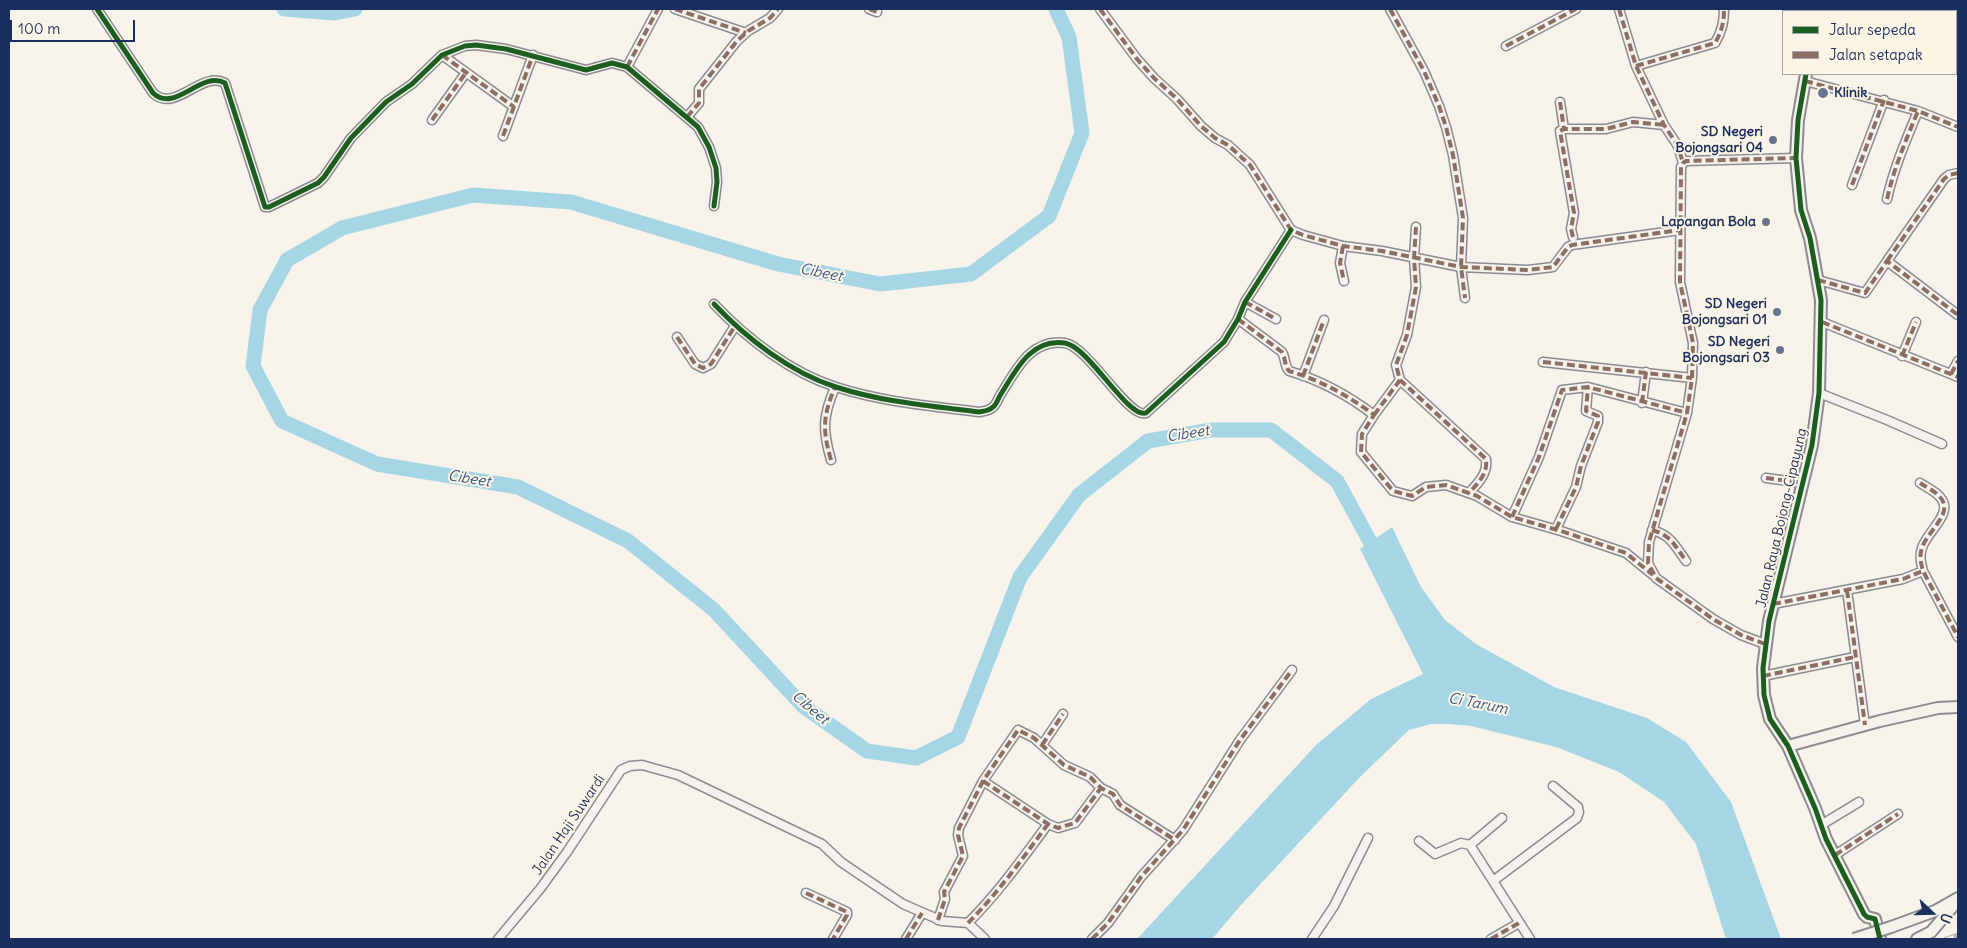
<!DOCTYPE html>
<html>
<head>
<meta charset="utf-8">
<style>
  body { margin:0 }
  #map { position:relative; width:1967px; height:948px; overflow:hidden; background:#f7f3ea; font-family:Delius,sans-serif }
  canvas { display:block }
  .frame { position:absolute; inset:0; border:10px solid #1b2f5e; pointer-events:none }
  .legend { position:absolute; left:1782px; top:10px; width:175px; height:65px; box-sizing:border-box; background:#fcf5e5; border:1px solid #a2a6af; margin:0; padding:6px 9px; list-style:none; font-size:15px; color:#1b2f5e }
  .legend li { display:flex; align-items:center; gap:10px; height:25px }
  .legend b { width:25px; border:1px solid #a2a6af }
  .north { position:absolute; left:1907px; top:888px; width:50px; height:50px; -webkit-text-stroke:4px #fcf5e5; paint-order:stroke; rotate:111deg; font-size:14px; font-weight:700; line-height:20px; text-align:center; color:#1b2f5e }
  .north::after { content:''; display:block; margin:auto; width:18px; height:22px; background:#1b2f5e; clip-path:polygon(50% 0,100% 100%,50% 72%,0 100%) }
  .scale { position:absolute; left:10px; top:20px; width:125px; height:22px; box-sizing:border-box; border:2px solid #1b2f5e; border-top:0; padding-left:6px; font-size:15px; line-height:18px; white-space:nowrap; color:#1b2f5e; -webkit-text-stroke:4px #fcf5e5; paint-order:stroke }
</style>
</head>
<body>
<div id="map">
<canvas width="1967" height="948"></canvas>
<div class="frame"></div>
<ul class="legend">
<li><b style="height:6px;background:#1b5e20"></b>Jalur sepeda</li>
<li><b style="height:6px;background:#8d6e63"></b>Jalan setapak</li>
</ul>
<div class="north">U</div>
<div class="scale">100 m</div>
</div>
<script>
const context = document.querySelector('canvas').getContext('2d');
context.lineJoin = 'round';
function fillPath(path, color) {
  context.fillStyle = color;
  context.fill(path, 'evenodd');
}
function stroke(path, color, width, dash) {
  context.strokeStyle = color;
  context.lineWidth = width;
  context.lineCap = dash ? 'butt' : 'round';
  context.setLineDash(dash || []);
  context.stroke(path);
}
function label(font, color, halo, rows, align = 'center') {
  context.font = font + ' Delius,sans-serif';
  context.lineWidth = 4;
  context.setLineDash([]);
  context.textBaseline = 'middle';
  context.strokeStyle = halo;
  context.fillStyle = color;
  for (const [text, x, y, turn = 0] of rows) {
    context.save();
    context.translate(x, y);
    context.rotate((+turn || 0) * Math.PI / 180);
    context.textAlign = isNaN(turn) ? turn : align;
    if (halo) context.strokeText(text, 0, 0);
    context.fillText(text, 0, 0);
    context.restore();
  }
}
fillPath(new Path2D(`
  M1392 527 1421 587 1445 620 1476 644 1554 687 1647 718 1686 742 1731 802 1781 939H1726L1696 844 1664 802 1619 772 1556 747 1471 726 1448 724H1431L1409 730 1360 777 1241 905 1212 939H1137L1316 745 1371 699 1423 674 1360 549Z`), '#a6d6e6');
stroke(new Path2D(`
  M284 9 335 13 355 9
  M1056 9 1069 37 1082 133 1049 216 971 274 880 284 778 264 571 202 473 195 342 228 287 260 260 310 253 366 282 421 377 464 518 487 628 541 714 610 803 706 867 751 916 758 958 737 1020 577 1079 495 1148 441 1211 430H1271L1337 481 1379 558`), '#a6d6e6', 15);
const minor = new Path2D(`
  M97 9 153 93C175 114 201 70 225 83L265 207H269L318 183 324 177 351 138 386 102 412 84 442 55 465 46 476 45 506 49 586 70 612 63 627 67 698 127 709 147 716 168 717 182 714 206
  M675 9 746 33
  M869 9 877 12
  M1100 9 1137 59 1154 78 1177 99 1201 126 1215 138 1228 145 1250 165 1291 230 1303 235 1343 246 1382 251 1461 267 1528 270 1553 267 1568 247 1572 245 1680 230
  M1390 9 1424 71 1439 106 1446 127 1453 155 1463 218 1461 267 1465 298
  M1619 9 1636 66 1664 125 1678 146 1683 163
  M1956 39 1958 36
  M1506 46 1576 9
  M442 55 514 107
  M1636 66 1715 43C1722 31 1724 22 1724 9
  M627 67 658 9
  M1805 81 1918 111 1958 127
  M1560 102 1564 129
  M687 117 699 103V89L737 41 748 31 770 18 778 9
  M432 120 465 74
  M503 136 533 55
  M1852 185 1884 100
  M1887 199C1894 168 1906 140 1918 111
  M1416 227 1414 258 1416 287 1407 335 1396 365 1400 380 1486 459C1488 474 1478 483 1469 493
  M1573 237 1571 229 1574 213 1560 131 1564 129H1606L1633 122 1664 125
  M1343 246 1340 263 1344 281
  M1887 261 1944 179 1949 175 1958 173
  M1818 280 1865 293 1887 261 1958 315
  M1245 302 1276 319
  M714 304C746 338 791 373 836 387 882 402 931 406 979 412 984 411 989 411 993 407 997 404 998 398 1001 394 1016 370 1031 338 1065 343 1089 347 1128 419 1146 413L1224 342 1238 319 1245 302 1291 230
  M1238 319 1282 352C1286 359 1284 365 1289 371 1320 380 1349 396 1374 415L1362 434 1361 452 1393 491 1412 496 1426 487 1446 485 1477 496 1512 517 1561 531 1626 553 1653 575
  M1822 322 1958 377
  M677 337 695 364 703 368 711 364 735 326
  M1902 356 1916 322
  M1543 362 1692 378
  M1951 374 1958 361
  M1303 376 1324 320
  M1819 393 1887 420 1942 444
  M1642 403 1646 372
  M1374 415 1400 380
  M831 460C822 429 823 416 835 387
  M1766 478 1803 483
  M1920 483C1926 487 1935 491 1940 497 1955 513 1927 531 1922 548 1919 556 1921 563 1923 571L1958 637
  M1512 517 1539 457 1562 390 1588 387 1687 413
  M1556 529 1576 487 1581 466 1598 422V416L1586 411 1588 387
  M1652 530C1671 535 1675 546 1686 561
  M1847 590 1865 725
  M1773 604 1903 579 1923 571
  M1765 644 1741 635 1713 619 1656 578 1648 563 1649 542 1687 413 1692 378 1693 343 1680 282 1681 167 1683 163 1686 161 1796 158
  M1763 676 1855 657
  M1042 745 1063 714
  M983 781 1048 824 1058 828 1075 823 1101 788
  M1821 825 1859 802
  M1419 841 1435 854 1461 843 1470 845 1530 939
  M1470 845 1502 818
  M1835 855 1898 814
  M1493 881 1577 818 1579 812 1578 807 1553 786
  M806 893 847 912V915L833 939
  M938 920 945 899 944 892 963 856 958 835 959 828 983 781 1018 730 1034 738 1064 765 1090 777 1101 788 1113 794 1120 805 1175 840
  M968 923C998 893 1023 858 1048 824
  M498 939 540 889 567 852 621 770 630 766 642 765 678 775 822 844 841 862 903 904 942 921 968 923 985 939
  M906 939 922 913
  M1092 939 1108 923 1141 877 1183 830 1240 740 1292 670
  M1312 939 1334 906 1368 838
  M1491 939 1519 923`);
const tertiary = new Path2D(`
  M1818 11V9
  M1806 74 1798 120 1796 158 1801 210 1810 238 1821 300 1819 393 1812 445 1769 621 1763 668 1764 695 1770 719 1788 746 1815 808 1826 839 1864 914 1867 917 1875 919 1880 939
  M1788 746 1880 721 1938 708 1958 707
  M1891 927 1935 911 1958 898
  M1917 939 1931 932 1955 904`);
stroke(minor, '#8a8c91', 11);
stroke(tertiary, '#8a8c91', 14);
stroke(minor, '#f5f2ec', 8);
stroke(tertiary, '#f5f2ec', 10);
const rail = new Path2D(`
  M1946 939 1958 935`);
stroke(rail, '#b2b3b4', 4.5);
stroke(rail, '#fcf5e5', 2.5, [8]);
const tertiaryBridge = new Path2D(`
  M1854 939 1891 927`);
stroke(tertiaryBridge, '#8a8c91', 14, []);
stroke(tertiaryBridge, '#f5f2ec', 10);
stroke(new Path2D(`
  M675 9 746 33
  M869 9 877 12
  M1100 9 1137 59 1154 78 1177 99 1201 126 1215 138 1228 145 1250 165 1291 230 1303 235 1343 246 1382 251 1461 267 1528 270 1553 267 1568 247 1572 245 1680 230
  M1390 9 1424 71 1439 106 1446 127 1453 155 1463 218 1461 267 1465 298
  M1619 9 1636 66 1664 125 1678 146 1683 163
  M1956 39 1958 36
  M1506 46 1576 9
  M442 55 514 107
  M1636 66 1715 43C1722 31 1724 22 1724 9
  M627 67 658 9
  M1805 81 1918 111 1958 127
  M1560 102 1564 129
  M687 117 699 103V89L737 41 748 31 770 18 778 9
  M432 120 465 74
  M503 136 533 55
  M1852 185 1884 100
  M1887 199C1894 168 1906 140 1918 111
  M1416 227 1414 258 1416 287 1407 335 1396 365 1400 380 1486 459C1488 474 1478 483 1469 493
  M1573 237 1571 229 1574 213 1560 131 1564 129H1606L1633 122 1664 125
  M1343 246 1340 263 1344 281
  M1887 261 1944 179 1949 175 1958 173
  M1818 280 1865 293 1887 261 1958 315
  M1245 302 1276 319
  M1238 319 1282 352C1286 359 1284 365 1289 371 1320 380 1349 396 1374 415L1362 434 1361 452 1393 491 1412 496 1426 487 1446 485 1477 496 1512 517 1561 531 1626 553 1653 575
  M1822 322 1958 377
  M677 337 695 364 703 368 711 364 735 326
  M1902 356 1916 322
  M1543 362 1692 378
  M1951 374 1958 361
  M1303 376 1324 320
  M1642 403 1646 372
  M1374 415 1400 380
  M831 460C822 429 823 416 835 387
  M1766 478 1803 483
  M1920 483C1926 487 1935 491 1940 497 1955 513 1927 531 1922 548 1919 556 1921 563 1923 571L1958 637
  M1512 517 1539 457 1562 390 1588 387 1687 413
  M1556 529 1576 487 1581 466 1598 422V416L1586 411 1588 387
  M1652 530C1671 535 1675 546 1686 561
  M1847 590 1865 725
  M1773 604 1903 579 1923 571
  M1765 644 1741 635 1713 619 1656 578 1648 563 1649 542 1687 413 1692 378 1693 343 1680 282 1681 167 1683 163 1686 161 1796 158
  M1763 676 1855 657
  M1042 745 1063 714
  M983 781 1048 824 1058 828 1075 823 1101 788
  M1835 855 1898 814
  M806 893 847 912V915L833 939
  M938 920 945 899 944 892 963 856 958 835 959 828 983 781 1018 730 1034 738 1064 765 1090 777 1101 788 1113 794 1120 805 1175 840
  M968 923C998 893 1023 858 1048 824
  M906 939 922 913
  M1092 939 1108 923 1141 877 1183 830 1240 740 1292 670
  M1491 939 1519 923`), '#8d6e63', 4, [8, 4]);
stroke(new Path2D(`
  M97 9 153 93C175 114 201 70 225 83L265 207H269L318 183 324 177 351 138 386 102 412 84 442 55 465 46 476 45 506 49 586 70 612 63 627 67 698 127 709 147 716 168 717 182 714 206
  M1806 74 1798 120 1796 158 1801 210 1810 238 1821 300 1819 393 1812 445 1769 621 1763 668 1764 695 1770 719 1788 746 1815 808 1826 839 1864 914 1867 917 1875 919 1880 939
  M714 304C746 338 791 373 836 387 882 402 931 406 979 412 984 411 989 411 993 407 997 404 998 398 1001 394 1016 370 1031 338 1065 343 1089 347 1128 419 1146 413L1224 342 1238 319 1245 302 1291 230`), '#1b5e20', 5);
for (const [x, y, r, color] of [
  [1823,93,6,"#68748f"],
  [1773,140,5,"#68748f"],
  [1766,222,5,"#68748f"],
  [1777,312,5,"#68748f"],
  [1780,350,5,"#68748f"]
]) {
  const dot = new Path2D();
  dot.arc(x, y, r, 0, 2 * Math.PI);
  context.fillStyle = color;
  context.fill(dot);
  stroke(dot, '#fcf5e5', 2);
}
label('bold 14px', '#1b2f5e', '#fcf5e5', [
  ["Klinik",1834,93,"left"],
  ["SD Negeri",1763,132],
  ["Bojongsari 04",1763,148],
  ["Lapangan Bola",1756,222],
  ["SD Negeri",1767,304],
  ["Bojongsari 01",1767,320],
  ["SD Negeri",1770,342],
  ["Bojongsari 03",1770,358]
], 'right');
label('14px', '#1b2f5e', '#fcf5e5', [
  ["Jalan Raya Bojong-Cipayung",1782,518,-77],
  ["Jalan Haji Suwardi",569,825,-56]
]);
label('italic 15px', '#355680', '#fcf5e5', [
  ["Cibeet",821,273,11],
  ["Cibeet",1188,434,-9],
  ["Cibeet",469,479,9],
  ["Ci Tarum",1478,704,11],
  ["Cibeet",810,708,40]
]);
</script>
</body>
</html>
